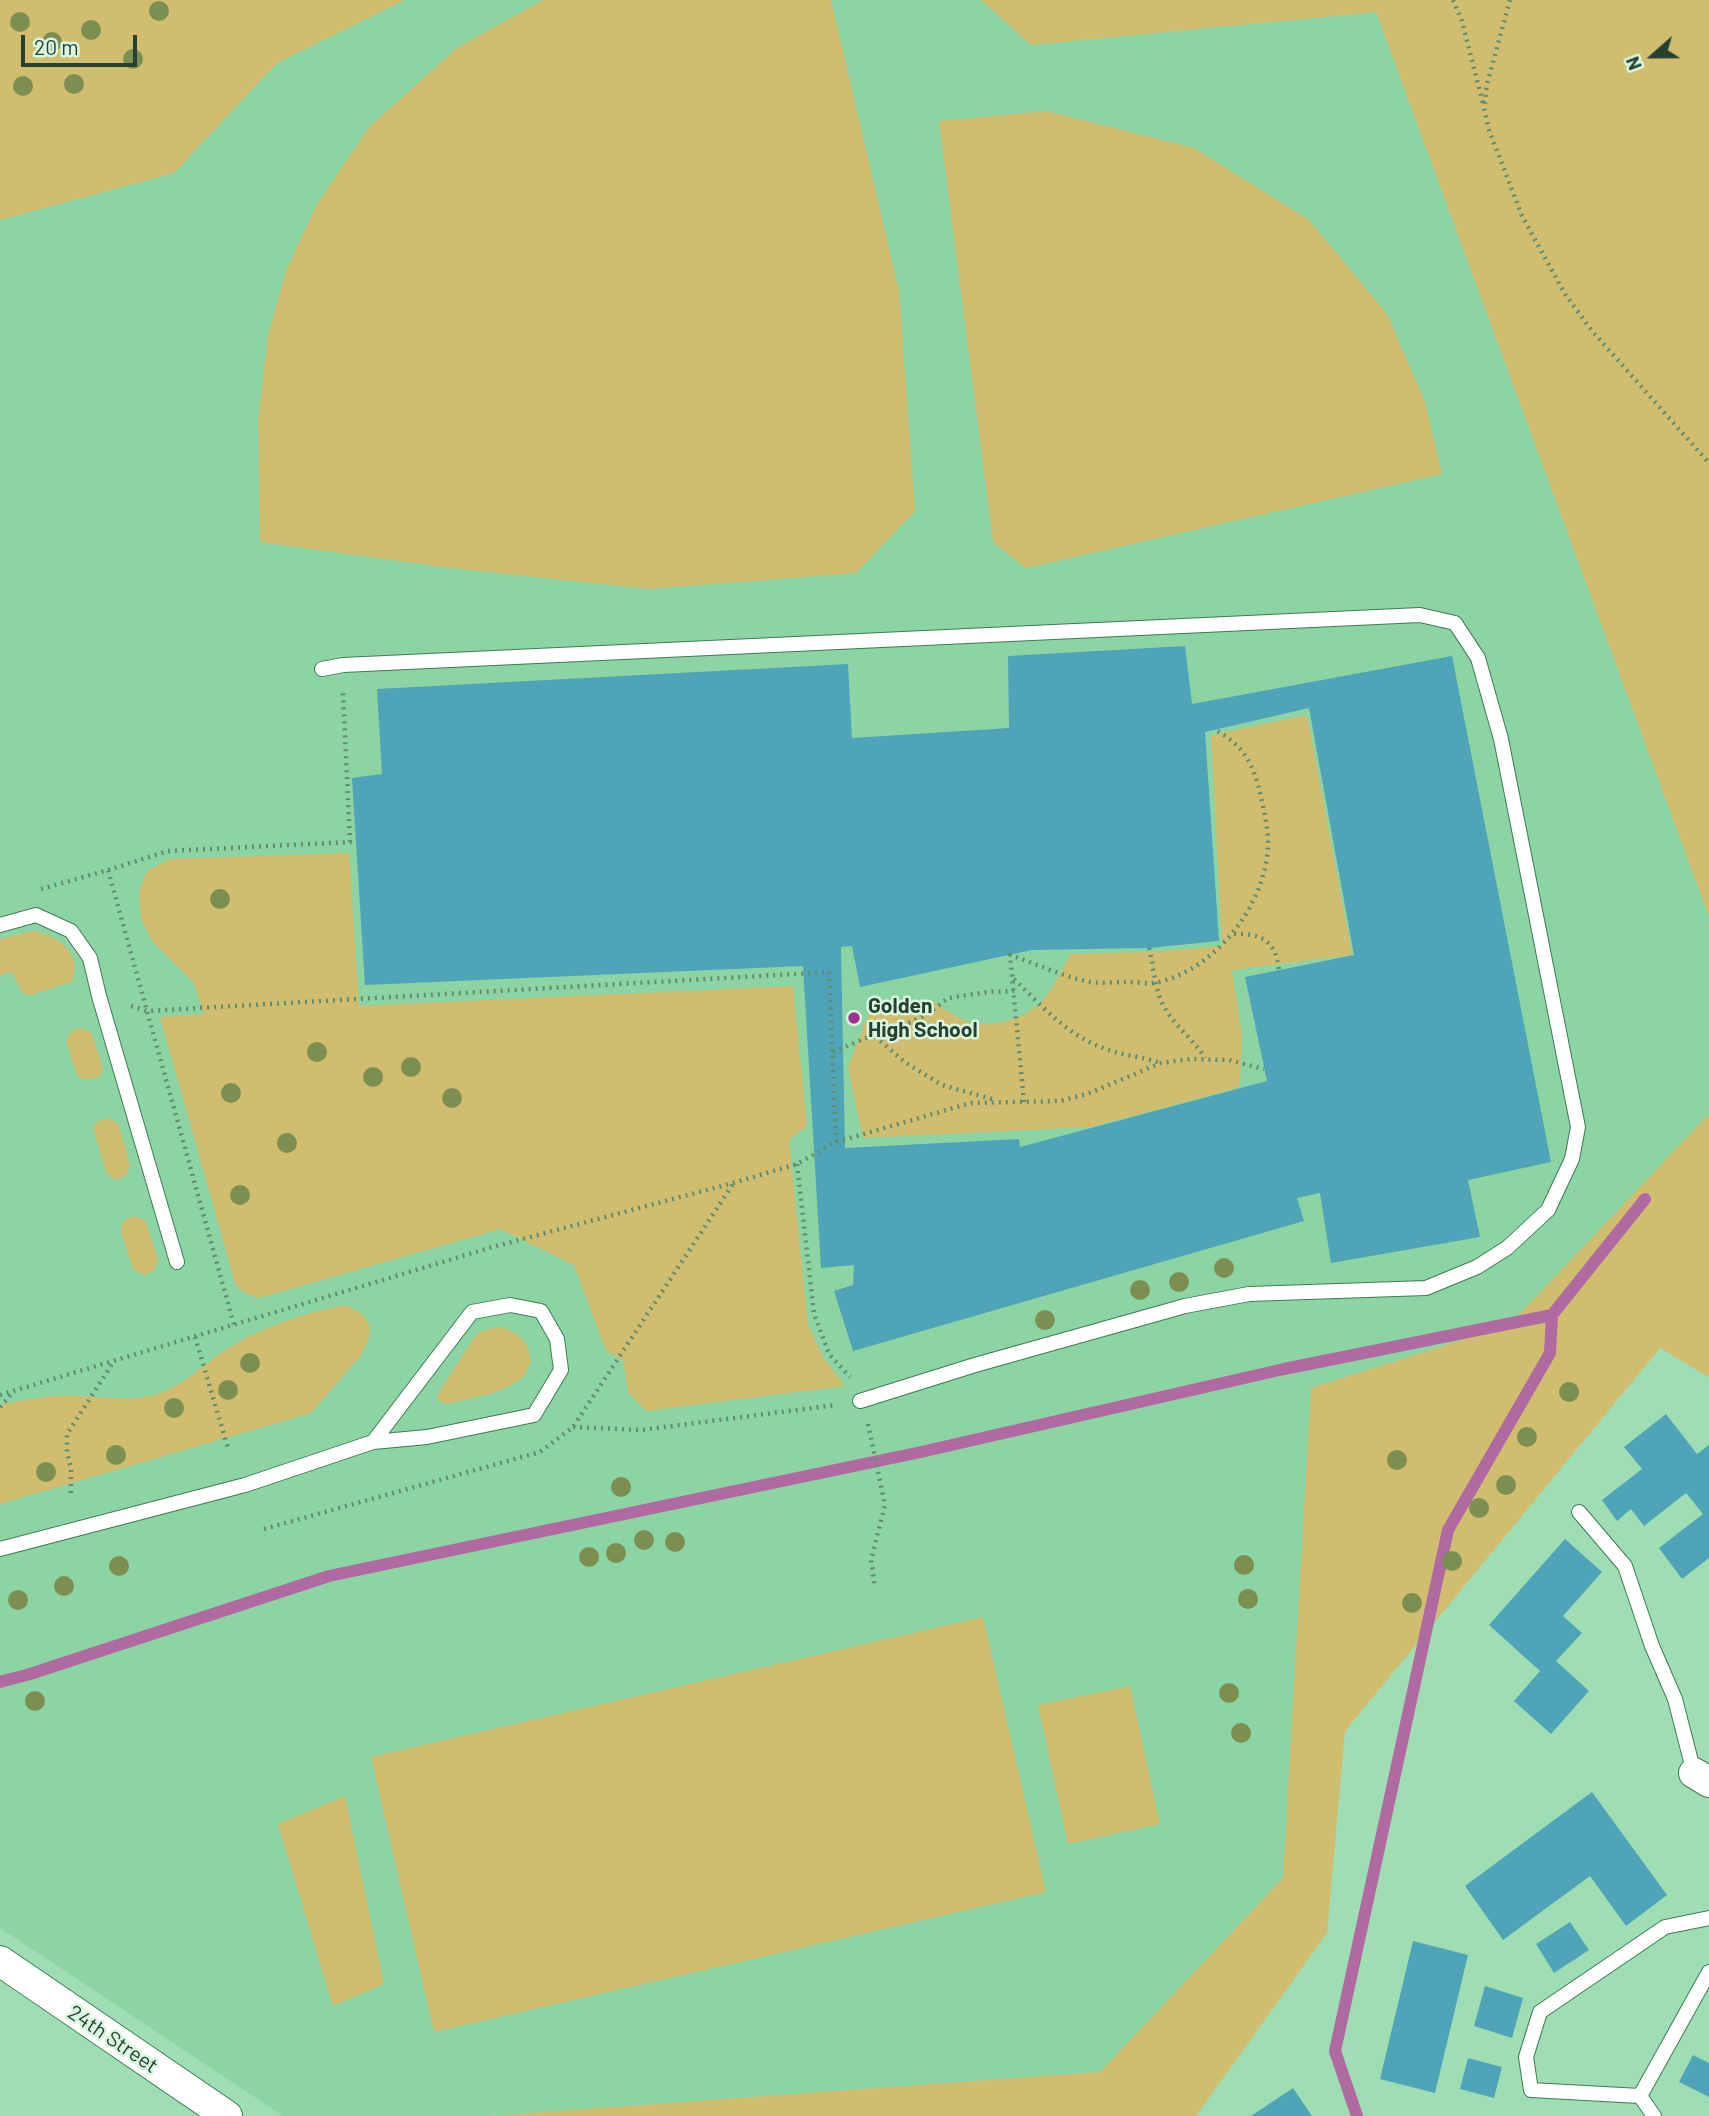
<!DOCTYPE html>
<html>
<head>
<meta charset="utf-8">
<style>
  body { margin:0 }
  #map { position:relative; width:1709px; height:2116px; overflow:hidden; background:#9fdeb4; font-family:Barlow,sans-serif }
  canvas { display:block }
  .north { position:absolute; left:1618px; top:21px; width:70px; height:70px; -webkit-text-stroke:5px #d8f7e1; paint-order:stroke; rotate:249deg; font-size:19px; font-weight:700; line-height:28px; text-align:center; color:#274130 }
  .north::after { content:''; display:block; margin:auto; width:24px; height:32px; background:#274130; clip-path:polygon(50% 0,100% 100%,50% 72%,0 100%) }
  .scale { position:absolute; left:21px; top:35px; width:116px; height:32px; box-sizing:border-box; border:4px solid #274130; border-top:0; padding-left:9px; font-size:21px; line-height:24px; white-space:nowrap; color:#274130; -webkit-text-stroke:5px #d8f7e1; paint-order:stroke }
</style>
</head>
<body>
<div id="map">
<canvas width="1709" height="2116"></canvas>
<div class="north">N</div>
<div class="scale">20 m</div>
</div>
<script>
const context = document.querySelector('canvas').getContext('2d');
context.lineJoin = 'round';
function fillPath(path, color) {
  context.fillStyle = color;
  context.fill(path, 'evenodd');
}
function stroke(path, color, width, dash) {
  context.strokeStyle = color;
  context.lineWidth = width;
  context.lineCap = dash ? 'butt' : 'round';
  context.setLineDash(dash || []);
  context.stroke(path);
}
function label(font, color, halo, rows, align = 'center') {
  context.font = font + ' Barlow,sans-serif';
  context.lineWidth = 5;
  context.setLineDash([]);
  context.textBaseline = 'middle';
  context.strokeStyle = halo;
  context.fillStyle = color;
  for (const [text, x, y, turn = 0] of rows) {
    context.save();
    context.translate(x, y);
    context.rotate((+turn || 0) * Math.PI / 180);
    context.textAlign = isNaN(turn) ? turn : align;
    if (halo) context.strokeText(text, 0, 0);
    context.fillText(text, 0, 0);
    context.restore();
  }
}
fillPath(new Path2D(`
  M405 0H981L1031 45 1376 12 1709 917V1120L1509 1325 1311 1388 1300 1726 1283 1878 1100 2072 490 2116H283L0 1928V220L174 173 277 63Z`), '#8dd4a5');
fillPath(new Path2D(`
  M0 0H405L277 63 174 173 0 220Z
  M543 0H831L899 291 915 511 856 573 650 589 451 568 260 542 258 421 268 335 286 271 316 206 369 127 457 48Z
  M981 0H1709V917L1376 12 1031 45Z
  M1047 111 1194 148 1309 220 1387 314 1425 402 1442 474 1026 568 993 542 939 121Z
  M1307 715 1352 955 1232 970 1242 1037 1240 1087 1091 1127 863 1138 848 1067 870 1011 931 1000C944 1008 958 1020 973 1023 998 1027 1026 1018 1043 1000 1054 988 1062 968 1071 954L1150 952 1222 946 1211 735Z
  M349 853 359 1006 793 986 807 1126 789 1140 808 1325 823 1357 845 1386 646 1411 628 1392 623 1360 606 1351 574 1265 500 1229 259 1298 247 1294 236 1286 160 1017 204 1014 194 983 152 941 141 919 139 891 147 871 170 859Z
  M33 931C58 935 83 954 72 982L30 995 22 993 12 972 0 975V939Z
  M82 1028 91 1032 103 1068 99 1077 87 1080 77 1076 66 1041 72 1030Z
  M1709 1114V1377L1660 1348 1345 1731 1327 1933 1196 2116H490L1100 2072 1283 1878 1311 1388 1509 1325Z
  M110 1118 119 1125 130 1166 125 1176 116 1180 107 1174 93 1128 98 1121Z
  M132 1216 145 1220 158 1259 154 1271 144 1275 133 1269 121 1232 122 1222Z
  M345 1305C371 1316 376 1327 362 1354L311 1413 0 1504V1405C25 1400 49 1395 74 1396 101 1396 127 1402 154 1395 182 1387 198 1369 221 1353 256 1329 303 1313 345 1305Z
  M502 1327C514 1332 526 1338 529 1352 539 1390 473 1397 447 1404L438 1401 437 1397 440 1391 475 1336 484 1330Z
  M983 1617 1046 1892 434 2032 371 1757Z
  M1130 1686 1160 1824 1068 1844 1038 1705Z
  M345 1796 384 1984 333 2006 278 1824Z`), '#d1bd70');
stroke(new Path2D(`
  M0 1682 30 1674 329 1576 921 1452 1284 1369 1552 1315 1645 1199
  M1357 2116 1335 2051 1448 1530 1550 1353 1552 1315`), '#b069a1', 12);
fillPath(new Path2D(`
  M1185 646 1192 704 1452 656 1551 1162 1468 1180 1480 1237 1331 1263 1320 1193 1297 1198 1304 1221 853 1351 834 1291 853 1285 854 1265 821 1268 803 966 365 985 352 778 382 774 377 689 848 664 852 738 1009 728 1008 656ZM1309 708 1354 955 1245 977 1267 1081 1020 1147 1019 1139 845 1148 841 947 852 946 860 987 1032 950 1149 948 1219 941 1205 732Z
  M1666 1414 1697 1454 1709 1445V1558L1682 1579 1659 1548 1703 1514 1686 1493 1644 1526 1631 1509 1617 1521 1602 1500 1642 1469 1624 1447Z
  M1565 1539 1602 1572 1563 1616 1582 1633 1556 1661 1589 1691 1551 1734 1514 1701 1540 1671 1489 1625Z
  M1592 1792 1667 1895 1626 1926 1590 1876 1503 1940 1465 1886Z
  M1570 1922 1589 1950 1554 1973 1536 1944Z
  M1413 1941 1468 1955 1435 2093 1380 2079Z
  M1485 1986 1523 1998 1512 2038 1474 2026Z
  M1693 2055 1709 2063V2097L1679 2082Z
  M1468 2058 1502 2067 1494 2098 1460 2089Z
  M1293 2088 1312 2116H1251Z`), '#4fa4b8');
const lane = new Path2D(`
  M322 669 343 665 1420 615 1455 623 1478 658 1501 739 1578 1127 1572 1159 1548 1210 1507 1248 1477 1267 1426 1288 1249 1294 1185 1306 975 1365 860 1401
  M0 925 36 915 71 931 90 958 99 996 177 1262
  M1579 1512 1625 1566 1652 1646 1675 1699 1694 1773
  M0 1549 245 1485 373 1442 427 1437 534 1415 561 1370 557 1339 541 1311 510 1305 472 1312 373 1442
  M1640 2096 1709 1972
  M1654 2116 1640 2096 1531 2090 1526 2057 1540 2012 1665 1927 1709 1918`);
const street = new Path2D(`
  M1694 1773 1709 1782
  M0 1961 227 2116`);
stroke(lane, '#3e7b55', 16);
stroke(street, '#3e7b55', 32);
stroke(new Path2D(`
  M1453 0 1462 21 1483 104
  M1510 0 1487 84 1484 108 1489 130 1522 216 1565 294 1592 331 1709 463
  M108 870 168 851 350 842 343 693
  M41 889 108 870 234 1325
  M1234 934C1261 933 1276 941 1279 970
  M1149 948C1155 971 1154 995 1170 1016 1181 1031 1195 1042 1205 1058
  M1014 979C1041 1005 1067 1035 1103 1048 1122 1056 1142 1056 1160 1063
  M131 1006 147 1011 829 972 836 1142
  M833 1052 873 1035
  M992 1099 942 1085 906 1063 873 1035 899 1028 929 1013 948 998 988 992 1014 991
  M1024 1102 1010 955C1034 963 1060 975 1085 981 1098 984 1114 982 1128 982 1136 982 1146 984 1154 983 1216 972 1270 900 1268 839 1267 824 1264 810 1261 797 1254 765 1244 745 1215 730
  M797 1164 814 1314 829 1354 850 1377
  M195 1337 228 1448
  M0 1395 489 1248 733 1183 797 1164 836 1142 971 1103 1060 1101 1087 1094 1161 1063 1192 1059 1229 1060 1264 1069
  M0 1407 13 1392
  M868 1424 885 1505 871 1560 875 1588
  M573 1427 641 1430 836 1405
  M71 1493V1468L67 1452V1434L114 1361
  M264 1529 540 1452 573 1427 733 1184`), '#608c6f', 4.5, [2, 5]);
stroke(lane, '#fff', 14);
stroke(street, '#fff', 30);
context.fillStyle = '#7c8f51';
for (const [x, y] of [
  [159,11],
  [20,22],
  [91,30],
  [52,42],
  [133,59],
  [74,84],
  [23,86],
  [220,899],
  [317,1052],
  [411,1067],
  [373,1077],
  [231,1093],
  [452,1098],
  [287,1143],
  [240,1195],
  [1224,1268],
  [1179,1282],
  [1140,1290],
  [1045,1320],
  [250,1363],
  [228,1390],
  [1569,1392],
  [174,1408],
  [1527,1437],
  [116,1455],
  [1397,1460],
  [46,1472],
  [1506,1485],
  [621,1487],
  [1479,1508],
  [644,1540],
  [675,1542],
  [616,1553],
  [589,1557],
  [1452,1561],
  [1244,1565],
  [119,1566],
  [64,1586],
  [1248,1599],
  [18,1600],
  [1412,1603],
  [1229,1693],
  [35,1701],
  [1241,1733]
]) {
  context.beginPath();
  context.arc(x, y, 10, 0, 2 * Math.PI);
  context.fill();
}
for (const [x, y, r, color] of [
  [854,1018,7,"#a1318f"]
]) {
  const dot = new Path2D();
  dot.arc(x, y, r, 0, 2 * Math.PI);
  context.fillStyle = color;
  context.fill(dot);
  stroke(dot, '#d8f7e1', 2.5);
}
label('bold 21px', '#274130', '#d8f7e1', [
  ["Golden",868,1006],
  ["High School",868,1030]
], 'left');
label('21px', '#274130', '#d8f7e1', [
  ["24th Street",113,2039,34]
]);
</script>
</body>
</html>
